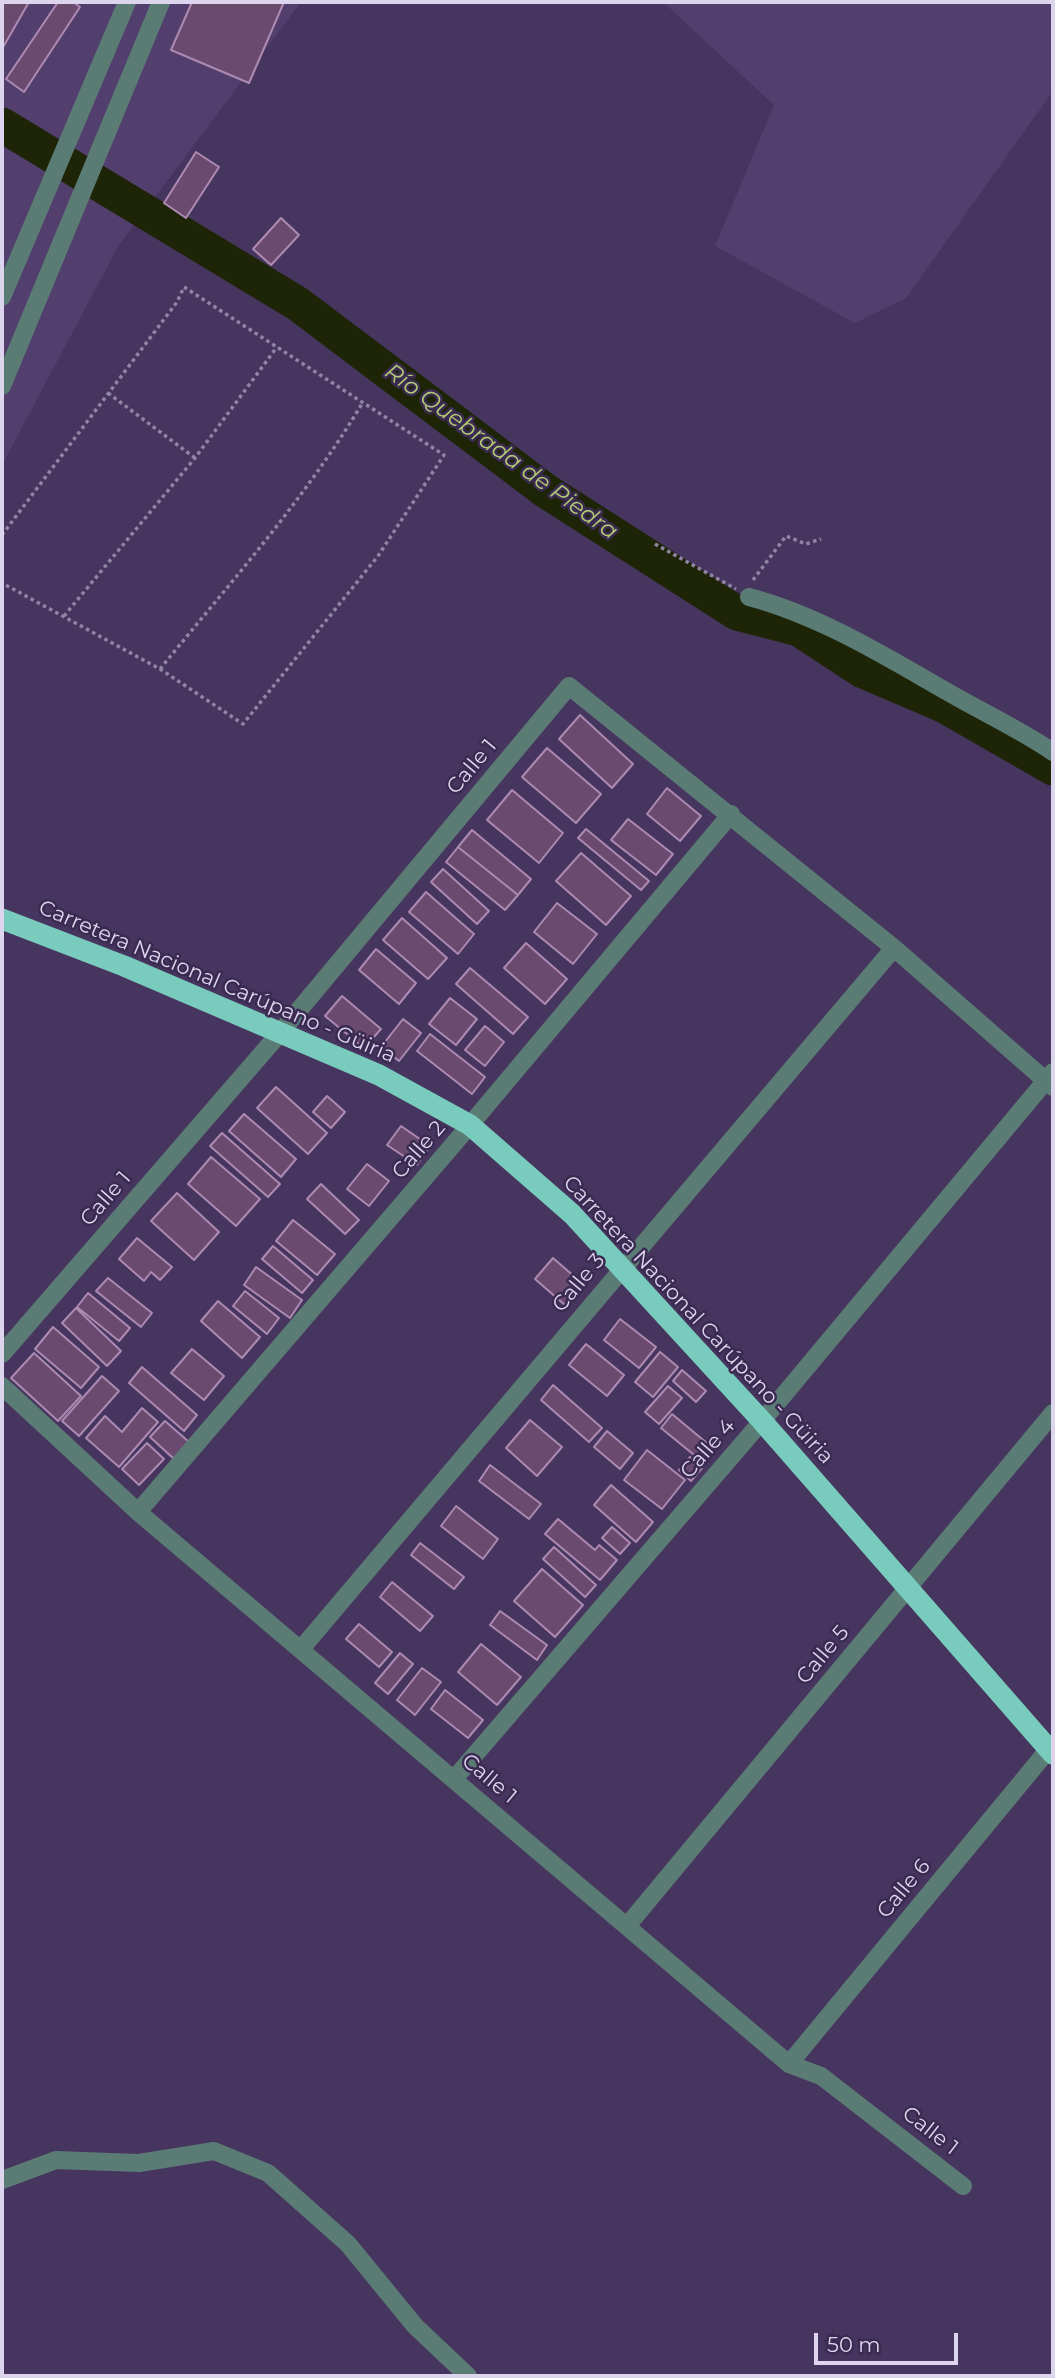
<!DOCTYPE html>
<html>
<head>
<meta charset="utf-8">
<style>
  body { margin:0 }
  #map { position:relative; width:1055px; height:2378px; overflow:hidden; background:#46355e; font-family:Montserrat,sans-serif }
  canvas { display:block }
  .frame { position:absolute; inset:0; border:4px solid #ddd4ed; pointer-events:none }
  .scale { position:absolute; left:814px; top:2333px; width:144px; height:32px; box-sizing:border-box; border:4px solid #ddd4ed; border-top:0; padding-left:9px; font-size:21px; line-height:24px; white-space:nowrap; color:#ddd4ed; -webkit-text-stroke:5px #3b2b52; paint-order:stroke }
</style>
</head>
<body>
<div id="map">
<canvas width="1055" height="2378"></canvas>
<div class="frame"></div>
<div class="scale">50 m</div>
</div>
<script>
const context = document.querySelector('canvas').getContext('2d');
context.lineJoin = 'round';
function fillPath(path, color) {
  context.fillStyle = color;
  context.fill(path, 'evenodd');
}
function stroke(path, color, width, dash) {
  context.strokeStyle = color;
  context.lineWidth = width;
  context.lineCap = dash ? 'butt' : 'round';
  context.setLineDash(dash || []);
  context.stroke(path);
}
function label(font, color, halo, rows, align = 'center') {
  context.font = font + ' Montserrat,sans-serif';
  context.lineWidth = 5;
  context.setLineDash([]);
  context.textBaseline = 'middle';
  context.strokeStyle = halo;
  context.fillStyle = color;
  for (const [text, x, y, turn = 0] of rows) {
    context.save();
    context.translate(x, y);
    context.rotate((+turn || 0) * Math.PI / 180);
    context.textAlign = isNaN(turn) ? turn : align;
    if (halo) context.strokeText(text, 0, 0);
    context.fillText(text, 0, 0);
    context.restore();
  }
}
fillPath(new Path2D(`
  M2 2H301L119 245 2 465Z
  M663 2H1053V91L906 298 855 323 715 246 774 105Z`), '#523f6d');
stroke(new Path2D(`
  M2 125 298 304 546 491 737 613 799 629 863 671 945 706 1053 768`), '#1e2507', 35);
const building = new Path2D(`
  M2 2H29L2 49Z
  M58 2H73L80 7 24 92 6 79Z
  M192 2H284L249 83 171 50Z
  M196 152 219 167 186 218 164 203Z
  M281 218 299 235 271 265 253 249Z
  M580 715 633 764 612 788 559 739Z
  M547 748 601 794 576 823 522 777Z
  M667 788 701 816 680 841 647 814Z
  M512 790 563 833 539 863 487 820Z
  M628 819 673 854 656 875 611 840Z
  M586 829 649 881 641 890 578 838Z
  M472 830 531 879 518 895 458 847Z
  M458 847 518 895 505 910 446 862Z
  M581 853 631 896 606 925 556 881Z
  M443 869 489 911 477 924 431 882Z
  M426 892 474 934 458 954 409 912Z
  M557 903 597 934 573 964 534 932Z
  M402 918 447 958 428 979 383 940Z
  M526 943 567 979 545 1004 504 968Z
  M376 949 416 983 399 1004 359 970Z
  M470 968 528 1017 513 1034 456 984Z
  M342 996 381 1029 364 1048 325 1016Z
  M450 998 477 1019 456 1045 429 1024Z
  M403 1019 421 1033 399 1061 381 1047Z
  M485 1026 504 1042 485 1066 465 1050Z
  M430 1034 485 1077 472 1094 417 1051Z
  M276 1087 327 1133 308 1154 257 1108Z
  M327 1096 345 1112 331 1128 313 1112Z
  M244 1114 296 1159 281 1177 229 1131Z
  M401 1126 430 1146 417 1165 387 1145Z
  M222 1133 280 1184 268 1197 210 1146Z
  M211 1157 260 1199 236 1226 188 1184Z
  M367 1164 389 1181 369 1206 347 1189Z
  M321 1184 359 1220 345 1234 307 1199Z
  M177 1193 219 1232 194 1260 151 1221Z
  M293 1220 335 1254 317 1275 276 1241Z
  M137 1238 172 1267 160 1280 151 1272 144 1281 119 1259Z
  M273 1246 313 1280 302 1293 262 1259Z
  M553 1258 584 1285 566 1306 535 1279Z
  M256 1267 302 1300 290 1318 244 1285Z
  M108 1278 152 1313 141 1327 96 1291Z
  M245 1291 279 1318 267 1334 233 1306Z
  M88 1293 130 1328 119 1341 77 1307Z
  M218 1301 260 1337 242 1358 201 1321Z
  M76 1308 121 1351 107 1366 62 1323Z
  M620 1319 656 1347 639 1368 604 1340Z
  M53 1327 99 1367 81 1388 35 1349Z
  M586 1344 624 1375 607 1396 569 1365Z
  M192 1349 224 1376 204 1400 171 1373Z
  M660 1352 678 1367 653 1397 635 1382Z
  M34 1353 81 1396 58 1421 11 1378Z
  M142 1367 197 1415 184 1431 129 1383Z
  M682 1370 706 1391 696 1402 673 1381Z
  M102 1376 119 1391 79 1436 62 1421Z
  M553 1385 602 1428 589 1442 541 1400Z
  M668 1386 682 1398 659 1424 645 1412Z
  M142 1408 158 1422 119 1467 86 1438 105 1416 122 1432Z
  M672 1414 714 1449 704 1463 661 1428Z
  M530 1420 562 1447 537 1476 506 1448Z
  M165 1421 189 1442 174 1459 150 1437Z
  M607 1431 633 1453 620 1469 594 1447Z
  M147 1443 164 1459 139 1485 122 1469Z
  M647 1450 685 1480 662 1509 624 1480Z
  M690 1457 702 1468 691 1481 679 1470Z
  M490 1465 541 1504 529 1519 479 1481Z
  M611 1485 653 1522 636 1542 594 1505Z
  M456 1506 498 1539 483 1559 441 1526Z
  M558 1519 595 1550 599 1545 617 1560 600 1580 545 1534Z
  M612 1527 630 1543 620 1554 602 1538Z
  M420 1543 464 1577 454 1589 411 1555Z
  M554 1547 596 1585 585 1597 543 1559Z
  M542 1569 583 1605 555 1637 514 1601Z
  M392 1582 433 1616 420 1631 380 1597Z
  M500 1611 547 1645 537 1660 490 1625Z
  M359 1624 392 1652 379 1667 346 1639Z
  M481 1644 521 1677 497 1705 458 1672Z
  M400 1653 413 1664 388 1694 375 1683Z
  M422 1668 441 1682 415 1715 397 1700Z
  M445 1690 483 1720 468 1738 431 1709Z`);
fillPath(building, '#6a4a6f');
stroke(building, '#ad8ab2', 2);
stroke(new Path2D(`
  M108 393 195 458
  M2 535 177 302 184 287 444 455 378 556 243 724 160 669 2 583
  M655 544 736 589
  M753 580 786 536 806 544 821 539
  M64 616 195 458 277 347
  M160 669C230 583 306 498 363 402`), '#9184a5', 3.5, [3.5, 3.5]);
stroke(new Path2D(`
  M2 297 127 2
  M2 386 161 2
  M749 597C820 616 883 655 946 691 982 712 1019 729 1053 752
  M2 1354 279 1034 569 686 894 948 1053 1087
  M2 1386 138 1512 789 2064 821 2076 963 2186
  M138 1512 470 1125 731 814
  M301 1649 894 948
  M454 1779 762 1421 1053 1072
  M627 1926 1053 1413
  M789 2064 1053 1744
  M2 2180 56 2160 139 2163 214 2151 268 2173 348 2244 415 2326 468 2376`), '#5b7b75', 18);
stroke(new Path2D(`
  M2 919 124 966 379 1075 470 1125 572 1214 762 1421 1053 1754`), '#79cbbd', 21);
label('21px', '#ddd4ed', '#3b2b52', [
  ["Calle 1",472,767,-50],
  ["Carretera Nacional Carúpano - Güiria",217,982,23],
  ["Calle 2",419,1150,-49],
  ["Calle 1",106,1199,-49],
  ["Calle 3",579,1283,-50],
  ["Carretera Nacional Carúpano - Güiria",698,1320,47],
  ["Calle 4",708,1449,-49],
  ["Calle 5",823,1655,-50],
  ["Calle 1",489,1779,40],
  ["Calle 6",904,1889,-50],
  ["Calle 1",930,2131,38]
]);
label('italic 23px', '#b3ca75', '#3b2b52', [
  ["Río Quebrada de Piedra",501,452,36]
]);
</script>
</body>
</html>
